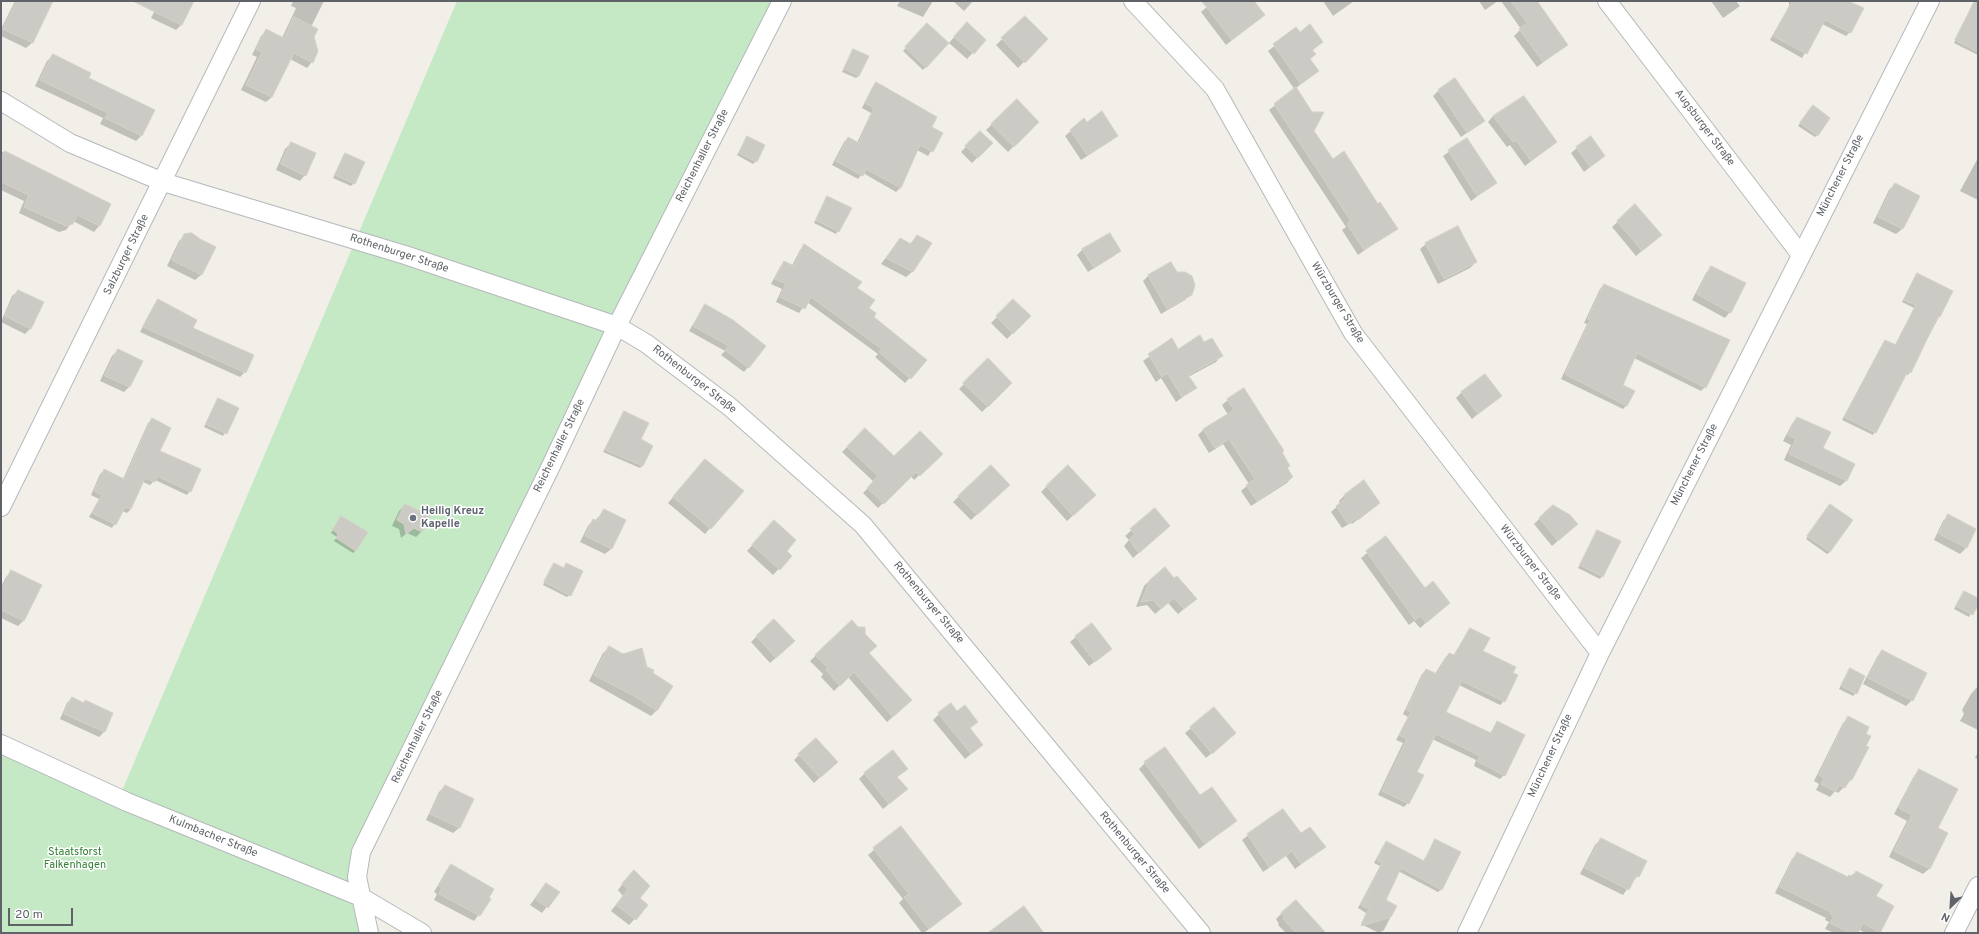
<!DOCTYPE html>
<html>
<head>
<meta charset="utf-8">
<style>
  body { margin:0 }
  #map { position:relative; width:1979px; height:934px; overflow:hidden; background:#f1efe8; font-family:Overpass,sans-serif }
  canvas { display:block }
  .frame { position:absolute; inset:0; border:2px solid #5f6368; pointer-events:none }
  .north { position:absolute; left:1931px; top:886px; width:40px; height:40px; -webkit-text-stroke:3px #fff; paint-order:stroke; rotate:205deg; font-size:11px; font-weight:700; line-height:16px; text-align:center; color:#5f6368 }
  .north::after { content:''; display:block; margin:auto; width:14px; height:18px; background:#5f6368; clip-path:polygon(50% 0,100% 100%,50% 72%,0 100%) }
  .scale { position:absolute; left:8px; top:908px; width:65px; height:18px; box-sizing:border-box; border:2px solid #5f6368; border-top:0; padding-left:5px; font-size:12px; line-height:14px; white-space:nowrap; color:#5f6368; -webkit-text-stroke:3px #fff; paint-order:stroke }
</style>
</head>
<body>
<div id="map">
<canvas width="1979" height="934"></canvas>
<div class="frame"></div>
<div class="north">N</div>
<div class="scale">20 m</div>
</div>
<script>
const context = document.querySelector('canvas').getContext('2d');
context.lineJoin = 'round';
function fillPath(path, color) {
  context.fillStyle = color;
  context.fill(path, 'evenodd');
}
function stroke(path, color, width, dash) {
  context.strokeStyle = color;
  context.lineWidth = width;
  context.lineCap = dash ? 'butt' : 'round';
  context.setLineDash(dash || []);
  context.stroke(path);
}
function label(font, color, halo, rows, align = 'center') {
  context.font = font + ' Overpass,sans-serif';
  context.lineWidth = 3;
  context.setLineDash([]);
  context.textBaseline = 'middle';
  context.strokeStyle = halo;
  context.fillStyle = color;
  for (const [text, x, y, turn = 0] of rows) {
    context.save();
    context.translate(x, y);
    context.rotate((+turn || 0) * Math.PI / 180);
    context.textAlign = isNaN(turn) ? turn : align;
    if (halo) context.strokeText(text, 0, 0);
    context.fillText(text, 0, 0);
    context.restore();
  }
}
fillPath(new Path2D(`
  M457 1H786L361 850 352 899 362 933H1V748L119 798Z`), '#c5e8c5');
fillPath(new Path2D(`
  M15 1H49L51 4 32 43 26 48 1 36V29Z
  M149 1H193L181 25 176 30 151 18 157 6Z
  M293 1H324L311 27 312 62 307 68 290 59 272 97 266 102 241 90 257 57 252 55 261 36 267 30 282 38 296 8 291 6Z
  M900 1H933L923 17 897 6Z
  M953 1H973L964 11Z
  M1214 1H1252L1263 15 1226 45 1201 12Z
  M1323 1H1354L1333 16Z
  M1479 1H1498L1485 10Z
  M1501 1H1537L1567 44 1537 67 1514 36 1521 29Z
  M1711 1H1736L1740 6 1723 18Z
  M1789 1H1852L1850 32 1846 36 1822 24 1802 58 1770 40 1789 6Z
  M1974 1H1978V55L1954 43Z
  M1025 17 1046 39 1018 68 996 45Z
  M927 24 947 43 923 70 903 51Z
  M961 29 985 40 967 59 949 43Z
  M1296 29 1299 33 1322 42 1312 51 1309 60 1317 71 1296 88 1313 131 1333 160 1378 205 1396 228 1358 255 1342 230 1346 227 1269 110 1295 90 1268 51Z
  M854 50 859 76 856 78 842 72Z
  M53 55 87 79 141 136 136 141 100 124 103 118 35 86 47 61Z
  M876 84 931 127 942 133 928 156 917 150 900 188 896 192 863 173 858 179 832 165 844 142 848 138 857 143 871 113 862 108 872 88Z
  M1439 90 1484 121 1461 137 1433 96Z
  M1017 100 1038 122 1008 152 986 130Z
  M1810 109 1817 135 1815 137 1798 126Z
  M1493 116 1556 142 1525 166 1510 145 1507 147 1488 122Z
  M1087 123 1117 136 1111 141 1081 160 1065 136 1071 131Z
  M980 132 992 143 972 163 961 152Z
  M748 137 756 161 753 164 737 155Z
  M1467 139 1495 183 1471 201 1443 156Z
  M291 143 305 175 300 181 276 170 285 149Z
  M1577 148 1604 156 1584 172 1571 153Z
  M1 151 110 204 99 226 94 232 73 221 66 230 59 232 19 213 24 201 1 190Z
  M345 154 354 183 351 186 333 178Z
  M1978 158V200L1960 191Z
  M1895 184 1918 196 1902 229 1896 234 1873 223 1889 190Z
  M827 198 850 209 836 234 814 223Z
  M1635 206 1655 240 1636 256 1612 227Z
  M185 235 214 247 201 275 195 280 167 266 179 241Z
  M917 236 930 243 912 272 906 277 881 264 900 239 909 245Z
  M1426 244 1476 262 1470 268 1438 284 1420 249Z
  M804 245 856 289 872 317 926 360 905 383 875 357 878 354 807 302 799 313 776 302 782 289 771 284 780 267 784 262 792 266 800 250Z
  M1083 249 1120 251 1114 256 1088 272 1077 255Z
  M1170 263 1176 273 1192 279 1194 290 1185 300 1161 314 1143 281 1148 276Z
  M1712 267 1730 312 1725 318 1692 300 1706 273Z
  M1915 277 1952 292 1910 372 1908 375 1905 373 1873 435 1842 420 1883 343 1885 341 1895 345 1914 308 1902 302Z
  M1604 285 1705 387 1701 391 1634 358 1621 386 1627 405 1623 409 1561 379 1587 324 1584 323 1600 289Z
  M18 291 30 329 25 334 1 322 12 296Z
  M158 301 191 329 245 372 240 377 140 332 154 305Z
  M1013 301 1029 316 1007 339 991 323Z
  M705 305 765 346 744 372 721 355 725 351 689 331Z
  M1172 340 1178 350 1204 344 1221 356 1216 362 1188 377 1195 388 1176 402 1161 378 1156 382 1143 361Z
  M118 350 129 387 124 392 100 381 112 356Z
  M988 360 1011 383 982 412 959 389Z
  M1462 392 1500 396 1472 419 1456 398Z
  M218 399 238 409 223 436 204 427Z
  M1228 400 1281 453 1292 477 1287 483 1251 506 1241 491 1249 484 1223 444 1209 453 1198 435 1203 430 1228 415 1222 405Z
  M624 412 640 440 643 465 640 468 603 452Z
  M1797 418 1822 449 1854 464 1846 481 1840 486 1784 460 1791 445 1783 441 1792 424Z
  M152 420 158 451 190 491 187 495 155 480 150 485 143 482 131 509 127 513 122 511 112 528 89 517 99 499 91 495 100 474 104 471 123 479 148 423Z
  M865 429 894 457 941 454 914 480 911 476 878 508 863 493 874 482 842 452Z
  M700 466 742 491 705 534 668 503Z
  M991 466 1008 485 971 520 953 502Z
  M1364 482 1379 503 1352 524 1351 523 1342 528 1331 512 1340 504 1339 501 1344 496Z
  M1047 486 1089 501 1067 521 1041 492Z
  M405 505 421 532 416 537 407 533 401 538 399 529 392 526 399 511Z
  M1553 506 1577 524 1552 546 1534 524Z
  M1827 508 1830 552 1827 554 1806 539Z
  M1155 509 1163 531 1133 558 1124 546 1129 540 1125 536Z
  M604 510 611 549 605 554 580 542 588 526 593 520 595 521Z
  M1948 516 1975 529 1966 548 1960 554 1934 540 1943 521Z
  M341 517 356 550 353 553 334 541 337 537 331 533Z
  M769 527 791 556 773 575 747 551Z
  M1598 531 1602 576 1600 579 1578 568Z
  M1386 538 1425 589 1449 603 1420 628 1414 621 1409 625 1361 558Z
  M567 564 570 595 567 597 543 585 554 565 563 569Z
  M12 571 41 585 23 621 18 626 1 618V587L6 577Z
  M1174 579 1190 604 1178 614 1168 603 1155 614 1147 605 1136 607 1144 586 1150 580Z
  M1964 592 1978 599 1969 617 1954 609Z
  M852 621 864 635 868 653 905 706 887 722 848 677 834 691 821 677 823 674 810 661Z
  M1470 629 1481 651 1512 674 1504 701 1500 705 1459 685 1444 712 1490 733 1498 722 1504 775 1500 779 1474 766 1476 760 1432 739 1416 772 1408 803 1404 807 1378 795 1403 743 1396 740 1408 717 1403 714 1422 674 1426 670 1435 674 1445 658 1449 654 1453 656Z
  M757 636 788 647 770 663 751 642Z
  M1076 637 1105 654 1089 666 1070 642Z
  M609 648 657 710 651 716 589 681 603 653Z
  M1882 651 1912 700 1906 706 1863 684 1877 657Z
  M1850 669 1856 693 1853 696 1839 689Z
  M1978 686V730L1960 721 1964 714 1962 710 1971 694Z
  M72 698 83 703 85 702 112 714 104 732 99 737 60 719 67 703Z
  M939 714 971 727 969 729 976 750 965 759 933 720Z
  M1849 718 1864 734 1865 746 1868 748 1851 780 1838 793 1835 791 1830 797 1816 790 1819 784 1814 781 1843 723Z
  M1191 728 1235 733 1206 758 1185 733Z
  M1978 752V759L1975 758Z
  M799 755 831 767 814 783 794 760Z
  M1145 763 1200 797 1236 821 1199 849 1139 769Z
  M1919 770 1937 828 1947 834 1929 869 1923 874 1889 857 1907 821 1894 814 1914 776Z
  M865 773 897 777 901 794 883 809 859 779Z
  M445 786 473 800 459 828 453 833 426 820 439 792Z
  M1282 810 1301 835 1324 847 1295 869 1286 856 1263 872 1242 840Z
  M900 828 960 904 924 933H922L899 903 903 899 868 855Z
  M1601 839 1638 876 1632 882 1623 895 1580 874 1595 845Z
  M1435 841 1442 889 1438 892 1398 871 1384 900 1396 906 1384 930 1379 933 1361 924 1366 913 1358 908 1380 866 1374 863 1383 846 1386 843 1423 861Z
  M1798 853 1848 878 1856 872 1875 897 1879 932 1865 933 1858 929 1857 933H1834L1825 929 1829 922 1825 920 1826 918 1775 893 1792 859Z
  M451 865 490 899 474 921 434 900 437 894 434 892 446 871Z
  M628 877 638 898 647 906 629 925 611 911 623 896 618 890Z
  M546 884 558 892 542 913 530 905Z
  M1282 913 1297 933H1286L1278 925 1279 924 1276 919Z`), '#0003');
const building = new Path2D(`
  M17 1H53L33 43 3 29Z
  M133 1H194L182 25Z
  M1202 1H1254L1265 15 1232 40Z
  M1511 1H1537L1568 45 1543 62 1519 29 1527 23Z
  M1793 1H1848L1864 8 1851 33 1825 20 1807 54 1773 36Z
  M1975 1H1978V52L1955 40Z
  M1025 16 1048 39 1025 63 1001 38Z
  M294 17 318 29 314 37 318 51 313 63 294 53 272 97 246 85 262 52 256 49 266 29 284 38Z
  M967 22 986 40 974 54 954 37Z
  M927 23 949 43 926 68 905 47Z
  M1310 24 1323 42 1312 50 1316 54 1310 59 1319 71 1301 84 1273 44 1296 27 1300 32Z
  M853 49 869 56 859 76 844 69Z
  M53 54 91 73 89 78 155 110 142 136 105 118 108 113 40 80Z
  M1455 78 1485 121 1467 133 1438 90Z
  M876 82 937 117 932 127 943 133 933 152 920 145 901 188 866 169 863 176 836 161 848 137 859 143 874 108 865 103Z
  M1296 87 1312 112H1324L1314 131 1333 159 1344 151 1378 204 1380 202 1398 229 1364 250 1347 224 1351 221 1274 104Z
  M1524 96 1557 142 1531 161 1516 140 1513 142 1493 116Z
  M1017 99 1039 122 1014 147 991 124Z
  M1813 105 1830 118 1818 136 1800 123Z
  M1102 111 1118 136 1087 155 1070 130 1084 118 1087 122Z
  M980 131 993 143 978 158 965 146Z
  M747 136 765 145 757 162 739 153Z
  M1591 136 1605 156 1590 167 1576 147Z
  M1467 138 1497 183 1477 196 1448 150Z
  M291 142 316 153 306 176 281 164Z
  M5 151 111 204 100 226 77 215 73 224 66 226 24 207 29 195 1 182V161Z
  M345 153 365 162 355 184 335 175Z
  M1895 183 1920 196 1903 229 1878 217Z
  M827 196 852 208 839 232 816 220Z
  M1635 204 1662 235 1642 251 1617 221Z
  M1458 226 1477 262 1444 279 1425 243Z
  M192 233 200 239 216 247 202 275 172 260 184 234Z
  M1110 233 1121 251 1094 268 1082 249Z
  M917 235 932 243 913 272 886 258 900 238 911 244Z
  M804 244 862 282 857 288 875 300 869 308 876 313 874 317 927 360 911 379 879 352 882 349 811 297 805 309 780 297 786 284 775 279 784 261 794 266Z
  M1171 262 1177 272H1185L1192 276 1195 285 1192 295 1167 309 1148 275Z
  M1711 266 1746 283 1731 313 1697 294Z
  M1917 273 1953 291 1940 317 1938 316 1911 373 1908 371 1876 433 1844 417 1885 340 1896 345 1916 305 1904 300Z
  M1604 284 1730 340 1706 388 1637 353 1623 385 1635 391 1627 406 1565 374 1590 320 1588 319Z
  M18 290 44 302 31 329 5 316Z
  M158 299 197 320 193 328 254 355 246 373 143 327Z
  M1013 299 1031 316 1013 334 996 316Z
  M705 304 733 320 766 346 749 368 725 350 729 346 693 326Z
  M1200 335 1204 342 1212 338 1223 356 1188 375 1197 388 1182 397 1167 373 1162 377 1148 354 1172 338 1178 349Z
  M118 349 143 361 130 387 105 376Z
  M988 358 1012 383 988 407 963 383Z
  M1485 374 1502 396 1478 414 1461 392Z
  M1244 388 1284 451 1282 452 1290 466 1287 468 1293 477 1257 501 1246 485 1255 479 1229 439 1215 448 1203 429 1234 410 1227 399Z
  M218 398 239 408 227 434 206 424Z
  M624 411 649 423 641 439 653 446 643 466 605 450Z
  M1797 417 1831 432 1823 448 1855 464 1847 481 1789 454 1796 439 1788 435Z
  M152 418 171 428 160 451 201 469 191 492 157 476 155 482 145 478 131 509 125 507 116 525 92 513 102 495 94 491 104 469 124 479Z
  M865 428 894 456 920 431 943 454 920 476 916 472 884 504 867 488 878 476 847 447Z
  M705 459 744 491 711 529 673 497Z
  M991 465 1010 485 977 515 958 496Z
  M1068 465 1096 495 1073 516 1046 486Z
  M1364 480 1380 503 1358 520 1357 518 1348 524 1336 506 1346 498 1344 495Z
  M405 504 430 516 422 532 414 528 406 534 404 524 397 520Z
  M1830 504 1853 520 1830 552 1807 536Z
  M1553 505 1570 515 1578 524 1558 541 1539 518Z
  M1155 508 1170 526 1139 553 1129 540 1135 534 1130 529Z
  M604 509 626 520 612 549 585 536 593 519 597 521Z
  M1948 514 1976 529 1967 548 1939 534Z
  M341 516 368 532 356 551 336 538 338 534 333 530Z
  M774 520 796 540 787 551 792 556 780 570 752 545Z
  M1597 530 1621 541 1603 577 1580 565Z
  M1386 536 1425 588 1433 581 1450 603 1426 623 1421 616 1415 620 1366 551Z
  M554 563 564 568 566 563 583 571 571 596 544 582Z
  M1165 567 1174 578 1177 576 1197 599 1184 609 1174 598 1161 609 1153 600 1141 602 1150 580Z
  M11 570 42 585 24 621 1 610V592Z
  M1964 591 1978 598V605L1973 615 1956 606Z
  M774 619 795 641 776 658 756 636Z
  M852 620 858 627H865V634L877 646 869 653 912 700 893 717 854 672 840 686 826 670 828 668 815 655Z
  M1092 623 1112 649 1095 662 1075 636Z
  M1470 628 1490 638 1483 651 1516 667 1513 673 1518 675 1505 702 1462 681 1446 712 1491 733 1497 721 1525 735 1505 776 1477 761 1480 756 1436 734 1417 772 1424 775 1409 804 1382 791 1407 739 1399 735 1411 712 1406 710 1426 669 1437 674 1449 653 1454 655Z
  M609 646 623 654 642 648 647 667 654 670 653 673 673 686 657 711 636 697 594 675Z
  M1882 650 1927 673 1913 701 1868 678Z
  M1850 668 1865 676 1857 694 1841 686Z
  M72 697 84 703 85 700 113 713 105 732 64 714Z
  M951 703 957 711 965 705 978 722 970 728 983 745 971 754 938 713Z
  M1214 707 1236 733 1212 754 1190 727Z
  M1848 716 1869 727 1866 734 1871 736 1866 746 1869 747 1852 780 1850 779 1845 788 1839 785 1836 792 1821 784 1824 778 1819 775Z
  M816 738 838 762 820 778 798 754Z
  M1165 747 1200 795 1212 787 1237 821 1205 844 1144 762Z
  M893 750 908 769 897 777 908 789 889 804 864 773Z
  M1919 769 1958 789 1938 828 1948 833 1930 869 1894 851 1912 815 1899 808Z
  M445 785 474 799 460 828 430 814Z
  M1283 809 1301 833 1310 827 1326 847 1301 864 1292 851 1269 867 1247 834Z
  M901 826 962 904 929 929 904 897 909 894 873 848Z
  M1601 838 1647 861 1639 877 1636 876 1629 890 1585 868Z
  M1435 839 1461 852 1442 890 1401 868 1386 900 1397 906 1391 917 1361 926 1369 909 1361 905 1382 863 1377 860 1386 841 1424 861Z
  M1797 852 1848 877 1849 875 1853 877 1856 871 1883 885 1876 896 1894 906 1880 933 1863 923 1858 933H1850L1830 923 1834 916 1830 914 1831 912 1780 887Z
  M451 864 494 889 489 898 491 899 480 916 439 894 442 888 439 886Z
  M634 870 650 886 640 898 648 905 636 920 616 905 628 889 622 884Z
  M546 883 560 892 548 908 535 899Z
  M1296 900 1326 933H1296L1283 919 1285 918 1281 913Z
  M1024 906 1044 933H988Z`);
fillPath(building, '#cccac5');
stroke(building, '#d6d1c6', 1);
const minor = new Path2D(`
  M1133 1 1215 89 1353 333 1600 653
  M1607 1 1801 255
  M1 101 70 143 163 182 405 255 617 326 647 344 730 407 863 525 1201 933
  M1 507 251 1
  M1 744 127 802 361 897 422 933
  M369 933 357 877 361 852 550 468 617 326 782 1
  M1467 933 1600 653 1930 1
  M1954 933 1978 886`);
stroke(minor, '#b5b8bc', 20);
stroke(minor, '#fff', 18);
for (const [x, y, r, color] of [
  [413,518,4,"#6b7280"]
]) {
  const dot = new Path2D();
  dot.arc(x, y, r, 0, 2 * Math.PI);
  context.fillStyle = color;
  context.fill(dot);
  stroke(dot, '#fff', 1.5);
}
label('11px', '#5f6368', '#fff', [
  ["Augsburger Straße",1704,128,53],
  ["Reichenhaller Straße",703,156,-63],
  ["Münchener Straße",1841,176,-63],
  ["Rothenburger Straße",399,254,18],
  ["Salzburger Straße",127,255,-64],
  ["Würzburger Straße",1337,303,59],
  ["Rothenburger Straße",694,380,38],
  ["Reichenhaller Straße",560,446,-64],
  ["Münchener Straße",1695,465,-63],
  ["Würzburger Straße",1530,563,52],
  ["Rothenburger Straße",928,603,50],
  ["Reichenhaller Straße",418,737,-64],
  ["Münchener Straße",1551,756,-65],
  ["Kulmbacher Straße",213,837,22],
  ["Rothenburger Straße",1134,853,50]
]);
label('bold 11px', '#5b616d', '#fff', [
  ["Heilig Kreuz",421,512],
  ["Kapelle",421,525]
], 'left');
label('11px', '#348238', '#fff', [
  ["Staatsforst",75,853],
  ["Falkenhagen",75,866]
]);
</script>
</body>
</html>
